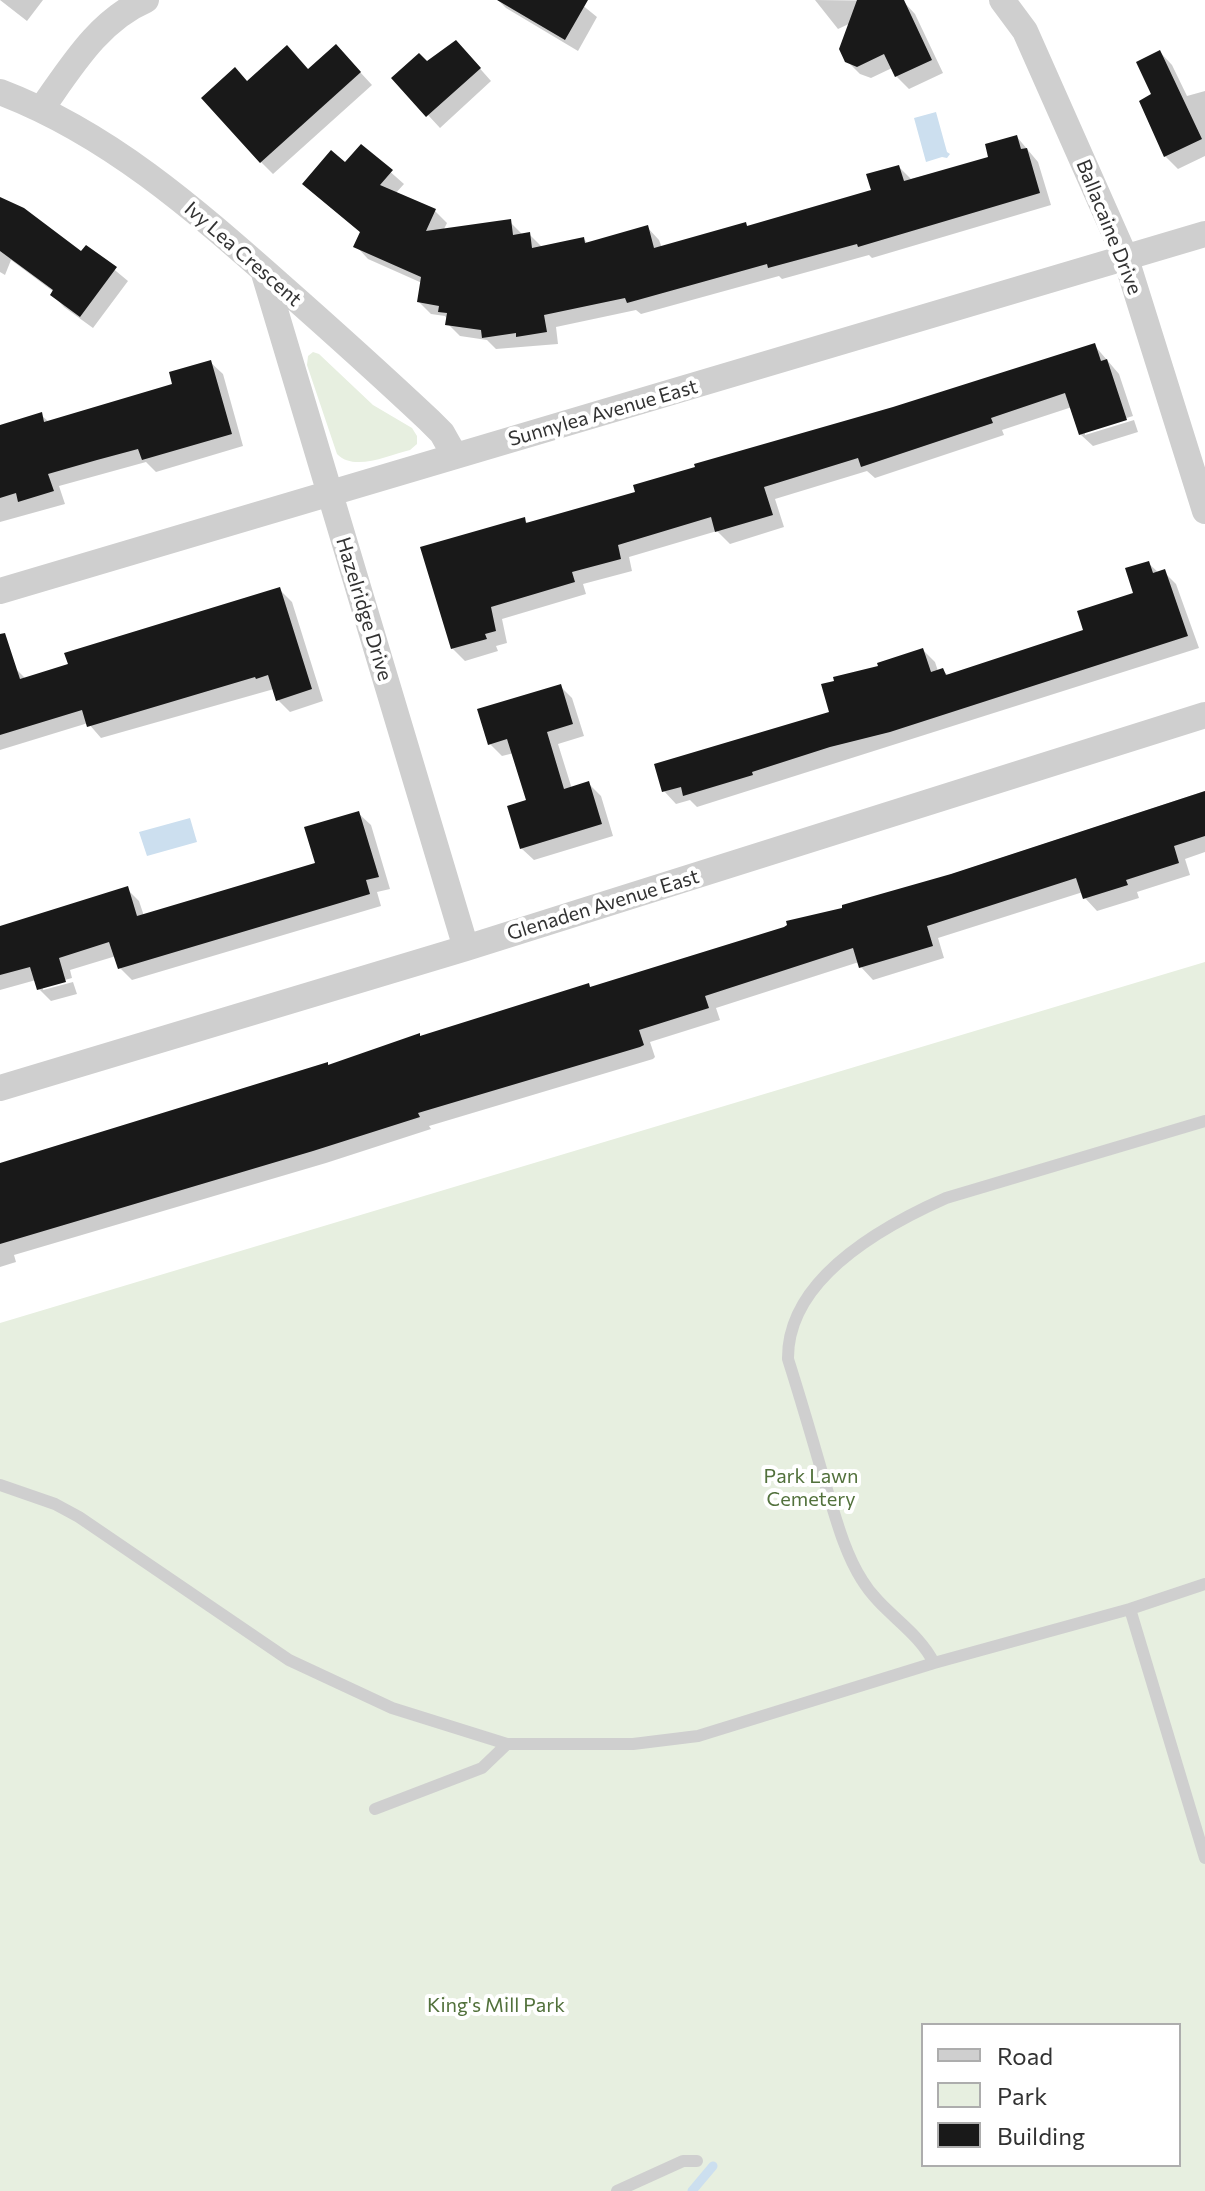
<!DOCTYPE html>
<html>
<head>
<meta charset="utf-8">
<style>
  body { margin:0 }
  #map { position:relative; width:1205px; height:2191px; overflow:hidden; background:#fff; font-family:Commissioner,sans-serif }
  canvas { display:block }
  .legend { position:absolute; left:921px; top:2023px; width:260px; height:144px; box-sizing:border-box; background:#fff; border:2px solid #adadad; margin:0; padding:10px 14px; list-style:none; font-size:24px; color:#323232 }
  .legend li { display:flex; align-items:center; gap:16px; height:40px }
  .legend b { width:40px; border:2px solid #adadad }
</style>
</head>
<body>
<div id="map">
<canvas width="1205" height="2191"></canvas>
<ul class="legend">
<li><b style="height:10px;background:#cfcfcf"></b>Road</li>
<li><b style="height:22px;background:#e7efe0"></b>Park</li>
<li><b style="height:22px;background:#191919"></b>Building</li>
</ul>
</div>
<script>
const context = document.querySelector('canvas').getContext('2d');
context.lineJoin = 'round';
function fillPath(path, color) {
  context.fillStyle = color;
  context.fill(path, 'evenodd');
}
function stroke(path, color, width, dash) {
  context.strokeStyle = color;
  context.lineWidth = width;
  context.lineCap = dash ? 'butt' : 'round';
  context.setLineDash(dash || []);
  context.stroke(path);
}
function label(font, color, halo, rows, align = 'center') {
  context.font = font + ' Commissioner,sans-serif';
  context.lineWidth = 8;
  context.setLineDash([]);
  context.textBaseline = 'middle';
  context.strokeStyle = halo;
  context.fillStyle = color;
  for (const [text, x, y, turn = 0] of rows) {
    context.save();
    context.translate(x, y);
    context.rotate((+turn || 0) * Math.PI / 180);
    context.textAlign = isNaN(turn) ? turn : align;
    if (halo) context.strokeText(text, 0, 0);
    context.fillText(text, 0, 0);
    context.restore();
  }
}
fillPath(new Path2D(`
  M313 352 319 354 373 405 412 428 417 436V444L410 450C389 455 354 472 337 454L307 365 308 356Z
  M1205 962V2191H0V1323ZM923 2025H1179V2165H923Z`), '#e7efe0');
fillPath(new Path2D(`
  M936 112 947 152 950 154 947 158 942 157 926 162 914 118Z
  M190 818 197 842 147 856 139 832Z`), '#ccdfef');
fillPath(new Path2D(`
  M0 0H43L27 21Z
  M498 0H576L597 17 578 51 506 8Z
  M815 0 903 1 915 14 943 73 909 89 896 76 892 68 871 78 860 74 847 61 851 23 838 29Z
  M1160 52 1172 65 1187 96 1205 91V156L1178 169 1165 156 1154 95Z
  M468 55 491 81 440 128 394 78 427 64Z
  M348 59 372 85 273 174 261 162 248 83 309 71Z
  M1017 137 1038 162 1051 205 872 258 869 255 782 279 779 276 641 314 636 310 556 327 558 344 496 349 487 340 460 336 448 324V320L445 316 431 314 419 302 422 283 368 259 356 246 361 233 317 196 361 146 404 184 395 194 435 211 447 223 443 231 510 222 522 234H529L542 247 584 239 588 244 647 227 659 240 662 248 746 225 749 227 873 192 899 167 911 179 991 158Z
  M0 200 82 254 87 247 128 281 93 328 64 307 52 294 54 292 11 260 5 275 0 272Z
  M1095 346 1119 374 1133 416 1085 431V435L1134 420 1138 432 1093 446 1080 434 1072 407 1002 430 1004 435 875 478 867 471 775 499 784 527 730 544 717 531 629 557 632 571 583 584 586 594 502 619 507 643 496 646 498 651 465 661 452 648 524 520 529 524 638 493Z
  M210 362 223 374 243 446 156 472 146 462 59 486 65 504 0 522V427L41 415 49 422 175 385Z
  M1148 563 1159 573 1164 572 1176 584 1199 648 697 807 690 800 676 804 664 791 831 713 881 667 923 650 935 662 938 671 942 670 949 676 1085 631 1135 594Z
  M280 590 292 602 323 701 290 712 277 699 274 689 101 738 88 723 0 750V673L15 668 26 679Z
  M560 686 572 698 584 736 558 744 572 789 588 783 601 796 613 836 534 860 521 848 528 802 514 753 502 756 490 744Z
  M1205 791V852L1185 859 1190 875 1137 892 1139 898 1097 911 1085 898 1083 892 938 938 944 958 873 980 861 967 859 962 716 1008 720 1020 650 1042 655 1057 653 1059 429 1126 431 1129 326 1163 14 1255 16 1262 0 1267V1173L421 1037 591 989 870 901Z
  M358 813 371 825 390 889 377 892 381 906 132 980 120 968 116 956 70 970 72 978 43 986V990L73 982 77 994 51 1001 39 989 36 980 0 990V928L127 889 139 901 144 916 318 864Z`), '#0003');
stroke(new Path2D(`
  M692 2191 713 2166`), '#ccdfef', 9);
fillPath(new Path2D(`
  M497 0H588L565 40Z
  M857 0H904L932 60 895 77 884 54 857 67 845 62 839 49Z
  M456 40 481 68 426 117 391 78 419 53 427 61Z
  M336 44 361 72 260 163 201 98 235 67 247 81 287 45 308 69Z
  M1160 50 1202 139 1164 157 1139 101 1151 94 1136 62Z
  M1017 135 1021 149 1027 148 1040 193 858 247 857 244 768 268 767 264 627 303 625 298 544 315 547 332 516 337V333L482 338 481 330 445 325 447 313 438 312 439 306 417 302 421 277 353 247 360 232 302 184 331 150 345 162 361 144 393 170 380 185 436 209 426 231 511 219 513 235 530 232 532 248 584 237 585 243 648 225 654 248 746 222 747 226 871 190 866 174 899 165 904 181 988 157 985 144Z
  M0 197 24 208 81 251 86 245 117 267 80 317 50 295 53 290 0 251Z
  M1095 343 1101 361 1107 359 1127 420 1079 435 1065 393 991 418 993 423 861 467 858 458 764 487 773 515 715 532 711 517 618 545 621 559 572 572 575 582 491 607 496 631 485 634 487 639 451 649 420 547 525 517 526 523 635 492 633 485 695 467 694 464 893 407Z
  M211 360 232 434 142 460 138 449 97 460 48 474 54 491 18 502 16 493 0 498V425L42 412 44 422 172 384 169 372Z
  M1149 561 1153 573 1165 569 1188 636 890 732 830 747 752 772 753 775 683 796 681 787 662 792 654 764 829 712 821 684 834 681 833 677 878 666 877 663 923 648 931 672 943 668 946 675 1083 630 1077 611 1133 593 1125 568Z
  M280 587 312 689 276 701 268 675 256 679 255 677 87 727 82 710 0 735V634L5 633 20 679 68 664 64 653Z
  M561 684 573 724 547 732 564 789 589 781 602 824 520 849 507 806 526 800 507 739 488 745 477 709Z
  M1205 791V836L1174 846 1179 863 1126 880 1128 885 1083 899 1076 878 927 926 933 946 859 968 853 948 705 996 709 1008 639 1030 644 1045 640 1047 418 1113 420 1117 313 1151 0 1244V1163L328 1062V1065L420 1033V1036L589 983 590 987 784 927 787 925 786 921 842 908V905L951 874Z
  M359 811 379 877 366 880 370 894 118 969 109 942 59 958 66 982 37 990 30 967 0 975V926L128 886 137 916 315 863 304 827Z`), '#191919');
stroke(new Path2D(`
  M0 1485 55 1504 79 1517 289 1660 392 1708 507 1744H633L698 1736 934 1663 1130 1609 1205 1584
  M1130 1609 1205 1858
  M934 1663C917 1629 882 1613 862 1580 844 1552 835 1515 825 1483 813 1441 801 1400 788 1359 787 1279 883 1226 946 1198L1205 1121
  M375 1809 482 1768 507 1744
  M617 2191 683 2161H697`), '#cfcfcf', 12);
stroke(new Path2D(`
  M1002 0 1025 31 1126 259 1205 511
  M0 92C108 133 194 209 279 284 330 329 380 374 429 420L442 433 455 456
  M42 108C71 67 99 20 146 0
  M263 270 466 948
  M0 591 1205 234
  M0 1088 466 948 1205 715`), '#cfcfcf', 26);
label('20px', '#323232', '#fff', [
  ["Ballacaine Drive",1109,227,68],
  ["Ivy Lea Crescent",243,254,41],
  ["Sunnylea Avenue East",603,413,-16],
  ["Hazelridge Drive",364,609,73],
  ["Glenaden Avenue East",603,905,-17]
]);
label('20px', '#52713c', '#fff', [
  ["Park Lawn",811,1476],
  ["Cemetery",811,1499],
  ["King's Mill Park",496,2005]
]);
</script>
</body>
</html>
